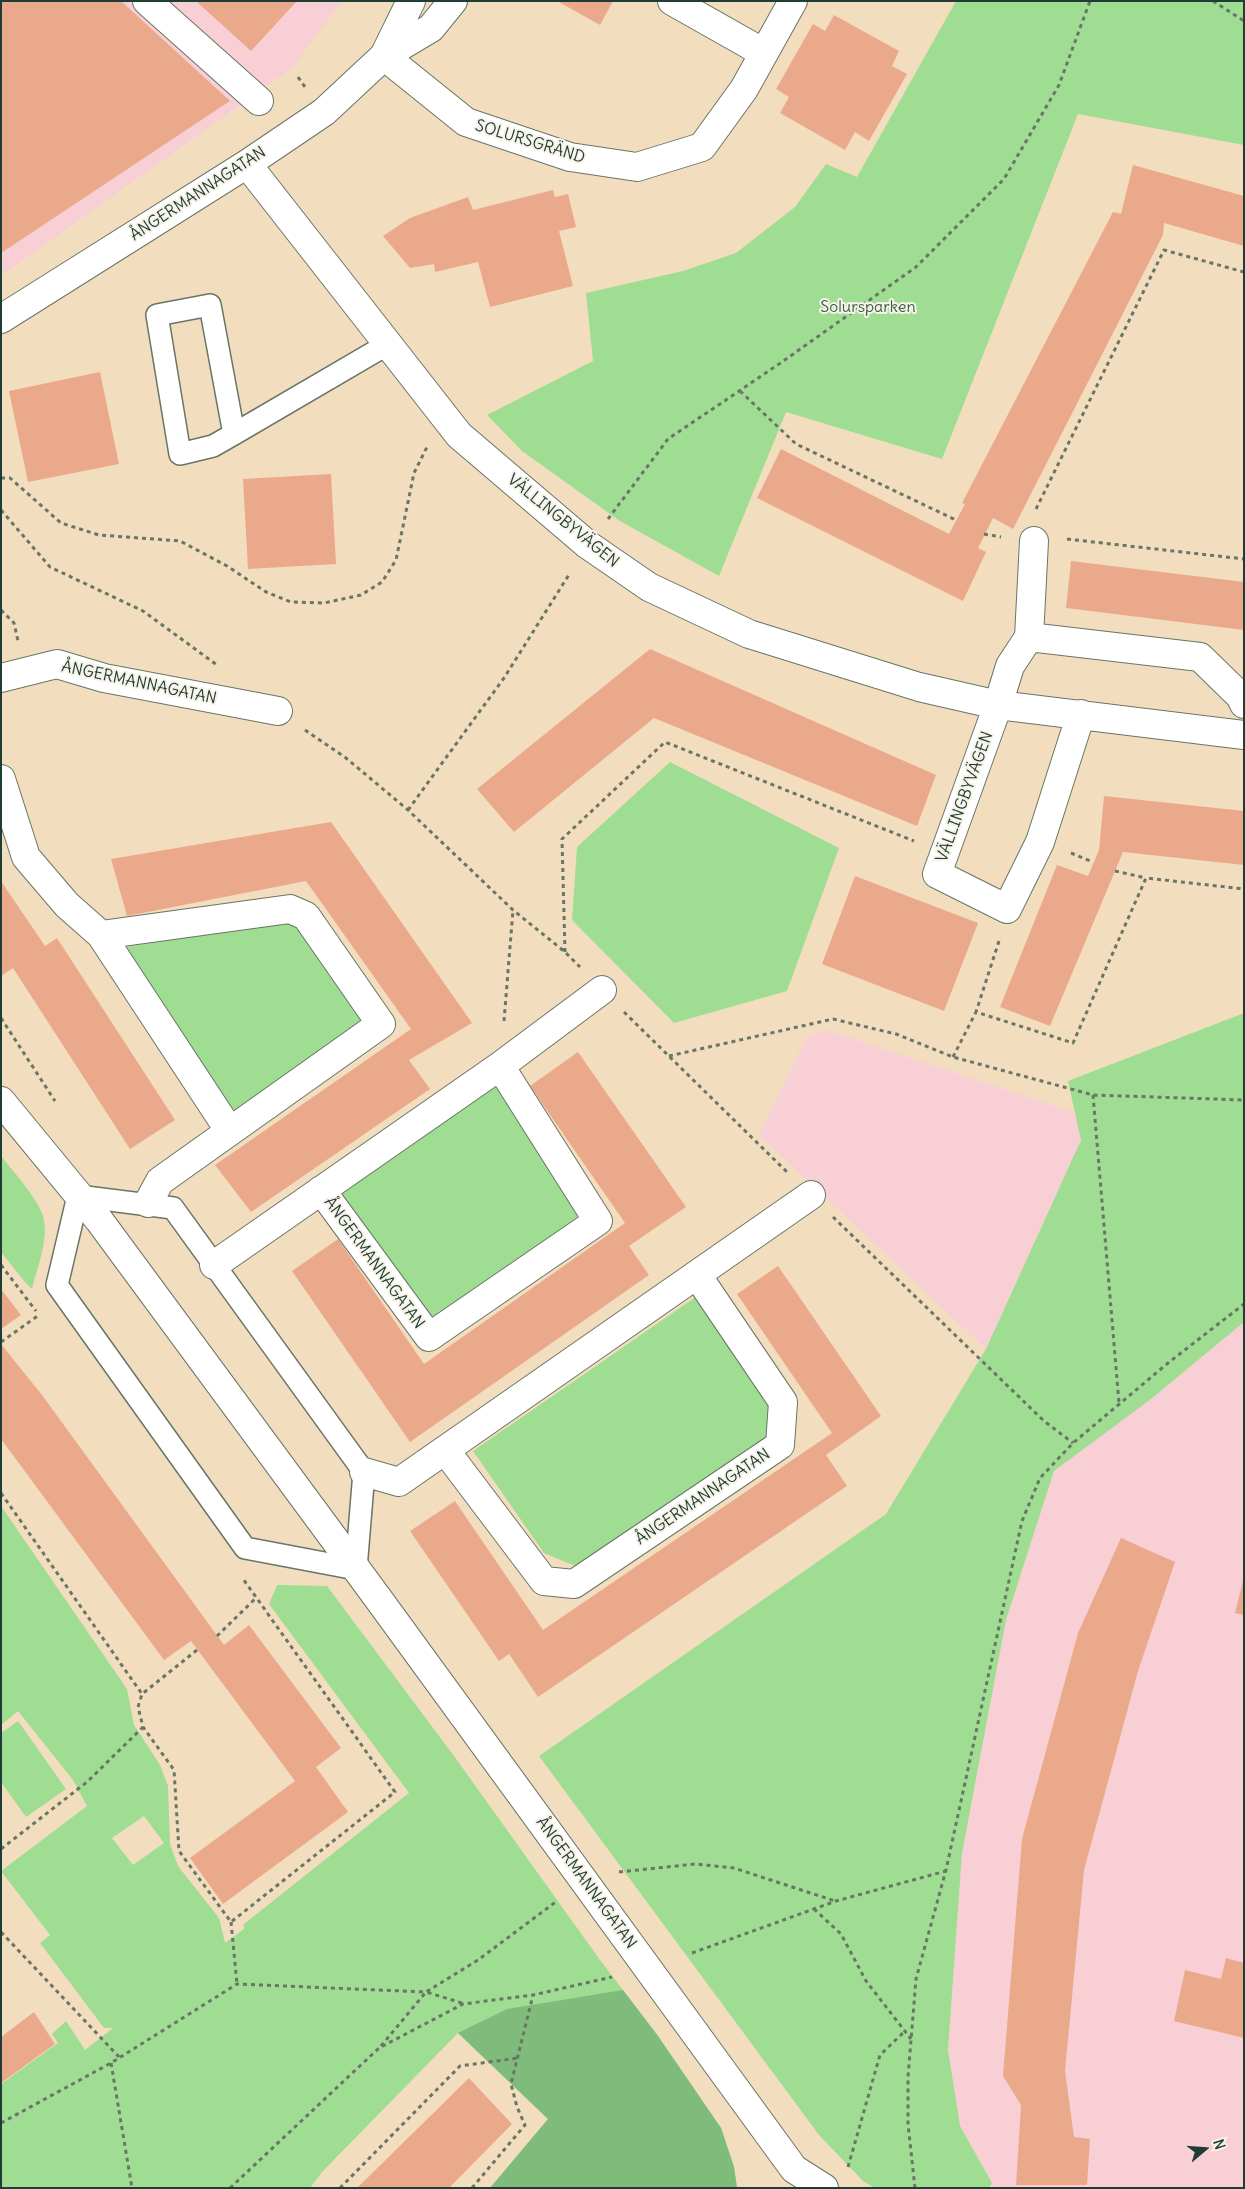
<!DOCTYPE html>
<html>
<head>
<meta charset="utf-8">
<style>
  body { margin:0 }
  #map { position:relative; width:1245px; height:2189px; overflow:hidden; background:#f3ddbf; font-family:Delius,sans-serif }
  canvas { display:block }
  .frame { position:absolute; inset:0; border:2px solid #1f3d34; pointer-events:none }
  .north { position:absolute; left:1180px; top:2124px; width:50px; height:50px; -webkit-text-stroke:4px #f7f3e8; paint-order:stroke; rotate:72deg; font-size:14px; font-weight:700; line-height:20px; text-align:center; color:#1f3d34 }
  .north::after { content:''; display:block; margin:auto; width:18px; height:22px; background:#1f3d34; clip-path:polygon(50% 0,100% 100%,50% 72%,0 100%) }
</style>
</head>
<body>
<div id="map">
<canvas width="1245" height="2189"></canvas>
<div class="frame"></div>
<div class="north">N</div>
</div>
<script>
const context = document.querySelector('canvas').getContext('2d');
context.lineJoin = 'round';
function fillPath(path, color) {
  context.fillStyle = color;
  context.fill(path, 'evenodd');
}
function stroke(path, color, width, dash) {
  context.strokeStyle = color;
  context.lineWidth = width;
  context.lineCap = dash ? 'butt' : 'round';
  context.setLineDash(dash || []);
  context.stroke(path);
}
function label(font, color, halo, rows, align = 'center') {
  context.font = font + ' Delius,sans-serif';
  context.lineWidth = 4;
  context.setLineDash([]);
  context.textBaseline = 'middle';
  context.strokeStyle = halo;
  context.fillStyle = color;
  for (const [text, x, y, turn = 0] of rows) {
    context.save();
    context.translate(x, y);
    context.rotate((+turn || 0) * Math.PI / 180);
    context.textAlign = isNaN(turn) ? turn : align;
    if (halo) context.strokeText(text, 0, 0);
    context.fillText(text, 0, 0);
    context.restore();
  }
}
fillPath(new Path2D(`
  M1 1H342L293 67 1 276Z
  M827 1030 1076 1113 1081 1140 986 1349 759 1135 806 1038Z
  M1244 1322V2188H989L992 2183 960 2126 948 2050 962 1853 1006 1620 1054 1471 1151 1399Z`), '#f7cfd4');
fillPath(new Path2D(`
  M956 1H1244V145L1078 114 942 459 786 412 719 576 620 521 522 451 487 415 593 361 586 293 683 271 736 253 795 207 826 164 857 177Z
  M670 762 839 848 787 991 674 1023 572 920 577 847Z
  M284 920 303 930 368 1022 233 1115 121 948Z
  M1244 1013V1322L1151 1399 1054 1471 1006 1620 962 1853 948 2050 960 2126 992 2183 989 2188H875L863 2181 819 2135 539 1756 886 1514 986 1349 1081 1140 1068 1081Z
  M497 1081 580 1215 430 1324 337 1193Z
  M1 1156C12 1170 42 1203 44 1220 48 1242 37 1268 32 1289L25 1282 1 1252Z
  M700 1294 770 1397 768 1438 580 1568 544 1553 473 1451Z
  M1 1506 127 1689 134 1725 160 1765 168 1786 170 1844 178 1866 219 1918 225 1943 244 1929V1924L409 1793 269 1604 277 1585 327 1586 454 1756 600 1960 658 2036 721 2128 734 2167 737 2188H490L548 2119 458 2033 322 2172 310 2188H1V2084L58 2043 52 2034 66 2021 85 2050 113 2028H104L40 1943 50 1935 1 1871 87 1806 73 1780 18 1711 1 1725ZM144 1816 164 1843 133 1865 112 1838Z
  M18 1721 66 1789 26 1817 1 1782V1733Z`), '#9fdd92');
fillPath(new Path2D(`
  M623 1990 658 2036 721 2128 734 2167 737 2188H490L548 2119 458 2033 507 2009Z`), '#7fbc7c');
fillPath(new Path2D(`
  M1 1H121L230 101 1 253Z
  M196 1H297L251 51Z
  M557 1H613L600 25Z
  M834 15 899 51 892 66 907 74 869 141 855 132 845 150 780 113 789 97 776 89 813 24 825 31Z
  M1133 165 1244 196V246L1164 223 1163 235 1013 529 993 518 978 548 986 552 963 601 757 498 781 449 949 534 965 504 962 503 1113 212 1121 214Z
  M553 190 555 197 568 194 576 227 559 231 573 286 490 307 478 262 435 272 434 264 410 268 383 236 410 218 468 197 473 210Z
  M100 372 119 464 28 482 9 391Z
  M331 474 336 564 248 569 243 479Z
  M1071 561 1244 582V630L1066 608Z
  M650 649 936 775 917 826 654 718 514 832 477 789Z
  M1104 796 1244 811V865L1123 852 1050 1026 1000 1007 1057 865 1088 876 1099 850Z
  M331 822 472 1023 409 1060 430 1089 251 1212 215 1165 411 1029 306 881 127 916 111 859Z
  M855 876 978 923 944 1011 822 964Z
  M1 881 45 946 57 938 175 1120 130 1149 13 968 1 976Z
  M578 1052 686 1207 629 1246 649 1275 410 1442 292 1271 338 1239 424 1364 625 1223 530 1086Z
  M778 1266 881 1416 826 1455 847 1486 538 1697 509 1654 499 1661 410 1531 455 1501 543 1630 832 1433 737 1294Z
  M1 1289 21 1315 1 1329Z
  M1 1344 42 1395 224 1645 249 1625 341 1748 316 1767 348 1812 223 1904 190 1858 295 1781 191 1641 164 1660 1 1439Z
  M1121 1538 1175 1562 1138 1671 1084 1870 1065 2071 1074 2137 1090 2139 1087 2185H1016L1021 2105 1003 2076 1022 1839 1078 1633Z
  M1243 1581H1244V1615L1235 1613Z
  M1226 1958 1244 1963V2038L1174 2021 1185 1970 1221 1979Z
  M34 2012 55 2044 1 2083V2037Z
  M469 2078 512 2124 449 2188H357Z`), '#eba98c');
const lane = new Path2D(`
  M234 434 210 305 157 315 180 454 213 446 234 434 388 344
  M78 1196 173 1208 364 1472 356 1569 245 1548 57 1285Z`);
const street = new Path2D(`
  M147 1 259 101
  M672 1 764 53
  M384 56 466 122 570 157 637 167 702 147 744 89 793 1
  M384 56 411 1
  M247 164 459 435 588 545 649 587 749 634 919 687 998 705 1244 735
  M1 319 247 164 324 112 384 56 431 28 453 1
  M1029 637 1034 541
  M1 678 57 664 104 678 278 711
  M1081 714 1040 842 1007 909 937 874 998 705 1010 666 1029 637 1200 657 1240 696 1244 704
  M1 779 26 857 67 905 101 935 229 1130
  M101 935 290 909 306 916 381 1024 160 1181 148 1203
  M1 1101 99 1220 377 1597 794 2169 824 2188
  M321 1190 429 1337 598 1221 500 1066
  M214 1265 500 1066 602 990
  M445 1450 544 1581 574 1584 780 1445 783 1402 697 1275
  M364 1472 399 1482 811 1195`);
stroke(lane, '#697565', 24);
stroke(street, '#697565', 30);
stroke(new Path2D(`
  M1213 1 1244 21
  M298 77 305 87
  M740 391 796 444 956 520
  M1 478H10L61 523 99 535 180 541 227 566 266 592 291 602 324 603 361 595 382 582 396 560 414 473 427 447
  M1036 509 1164 250 1244 272
  M1 510 50 567 143 611 217 665
  M608 519 668 439 782 362 916 267 1004 179 1059 85 1090 1
  M984 534 1001 537
  M1067 539 1244 559
  M1 610 14 623 18 641
  M305 730 346 758 408 810 513 910 565 952 580 967
  M408 810 504 678 570 573
  M1071 853 1093 862
  M1115 871 1146 878
  M999 941 976 1012 1073 1043 1146 878 1244 889
  M565 952 562 839 665 742 914 841
  M624 1012 788 1173
  M1 1018 55 1101
  M504 1021 513 910
  M669 1056 833 1019 896 1034 953 1057 1093 1095 1244 1100
  M953 1057 976 1012
  M1093 1095 1119 1403
  M833 1217 1044 1421 1073 1443
  M1 1265 36 1311
  M1 1342 39 1315
  M1 1493 142 1694
  M217 1636 257 1597
  M197 1650 142 1694 138 1707 143 1727 174 1770 179 1851 231 1922 395 1792 243 1579
  M1 1849 87 1782 143 1727
  M619 1872 695 1864 734 1868 835 1901
  M814 1909 841 1934 866 1981 911 2039
  M231 1922 237 1984
  M1 1932 120 2058
  M692 1953 836 1901 946 1871
  M381 2046 426 1992 462 2003
  M111 2063 132 2188
  M1 2123 111 2063 237 1984 426 1992 478 1960 557 1901
  M848 2167 880 2055 904 2032
  M230 2188 379 2048 463 2004 533 1995 612 1977
  M340 2188 460 2066 518 2058
  M472 2188 525 2125 517 2107 511 2084 533 1995
  M915 2188 908 2124V2077L916 1979 946 1870 1022 1521 1040 1478 1073 1443 1168 1363 1244 1304`), '#697565', 3, [4, 4]);
stroke(lane, '#fff', 21);
stroke(street, '#fff', 28);
label('16px', '#1f3d34', '#f7f3e8', [
  ["SOLURSGRÄND",530,142,17],
  ["ÅNGERMANNAGATAN",198,194,-33],
  ["VÄLLINGBYVÄGEN",563,521,39],
  ["ÅNGERMANNAGATAN",139,683,12],
  ["VÄLLINGBYVÄGEN",965,797,-70],
  ["ÅNGERMANNAGATAN",374,1263,54],
  ["ÅNGERMANNAGATAN",703,1497,-34],
  ["ÅNGERMANNAGATAN",586,1883,54]
]);
label('16px', '#395d47', '#f7f3e8', [
  ["Solursparken",868,307]
]);
</script>
</body>
</html>
